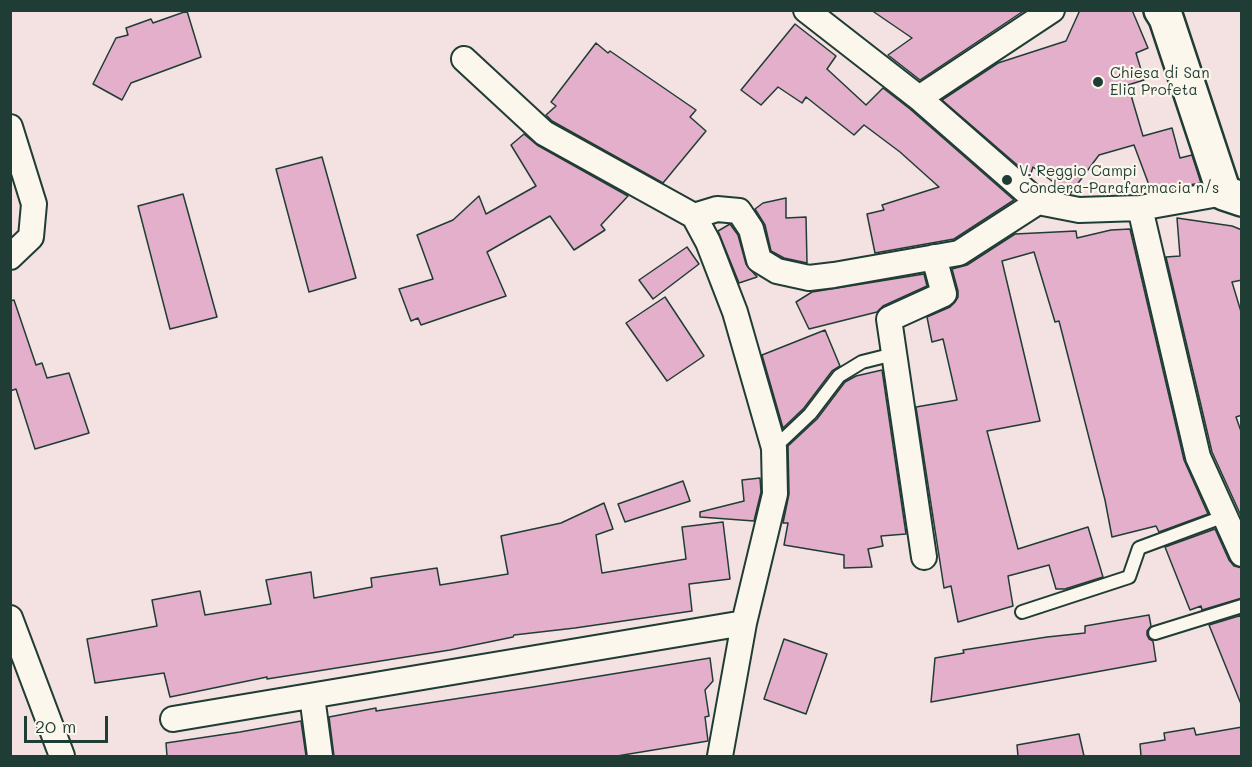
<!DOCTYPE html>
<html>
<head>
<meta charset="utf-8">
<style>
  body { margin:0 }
  #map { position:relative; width:1252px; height:767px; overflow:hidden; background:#f4e1e2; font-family:Mali,sans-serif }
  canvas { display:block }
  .frame { position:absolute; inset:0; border:12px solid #1f3d34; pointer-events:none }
  .scale { position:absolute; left:24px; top:716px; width:84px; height:27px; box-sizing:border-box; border:3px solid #1f3d34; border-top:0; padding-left:8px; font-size:18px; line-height:21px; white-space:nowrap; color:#1f3d34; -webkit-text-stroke:4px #fbf7ec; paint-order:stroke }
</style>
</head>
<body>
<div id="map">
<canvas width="1252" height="767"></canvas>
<div class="frame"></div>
<div class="scale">20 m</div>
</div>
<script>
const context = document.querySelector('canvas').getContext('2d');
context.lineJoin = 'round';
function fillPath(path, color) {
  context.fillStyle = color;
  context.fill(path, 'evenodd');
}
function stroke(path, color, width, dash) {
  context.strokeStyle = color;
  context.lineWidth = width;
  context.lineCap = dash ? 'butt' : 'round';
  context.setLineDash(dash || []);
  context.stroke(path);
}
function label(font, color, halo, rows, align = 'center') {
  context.font = font + ' Mali,sans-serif';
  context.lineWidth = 4.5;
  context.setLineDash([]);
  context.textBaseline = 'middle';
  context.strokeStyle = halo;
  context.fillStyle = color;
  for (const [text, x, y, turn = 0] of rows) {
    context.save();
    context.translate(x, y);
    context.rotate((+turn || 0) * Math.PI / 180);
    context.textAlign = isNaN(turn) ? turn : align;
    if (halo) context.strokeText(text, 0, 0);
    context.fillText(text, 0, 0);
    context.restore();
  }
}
const building = new Path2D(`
  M871 10H1025L920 80 888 55 912 38Z
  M1080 10H1132L1148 48 1136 53 1144 80 1128 85 1143 136 1172 128 1180 158 1192 155 1201 183 1159 190 1149 185 1134 145 1099 155 1070 194 1068 193 1033 167 1030 176 942 100 998 63 1066 41Z
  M187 11 201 57 131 83 122 100 93 84 116 38 128 35 126 28 151 19 153 23Z
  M795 24 836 56 827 69 866 105 883 88 910 109 1014 200 954 239 875 253 867 214 884 210 882 205 939 187 900 152 864 125 854 135 806 97 802 103 778 87 761 105 741 90Z
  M596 43 608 53 610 51 696 110 690 117 706 131 663 183 552 121 546 115 556 106 551 102Z
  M524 134 537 145 628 196 601 225 605 230 574 250 550 216 487 252 506 296 421 325 418 318 411 321 399 289 433 279 417 235 453 220 479 196 486 214 536 186 511 145Z
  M322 157 356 278 309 292 276 169Z
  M183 194 217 317 170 329 138 206Z
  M786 198V218L806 217 807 263 784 258 771 251 765 225 755 209 763 203Z
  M1177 218 1232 226 1242 230V280L1232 282 1242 315V415L1236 417 1242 434V518L1212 452 1166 257 1180 256Z
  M730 224 738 235 746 264 757 277 739 283 718 231Z
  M1130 229 1184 460 1208 514 1159 532 1156 526 1112 537 1105 500 1059 321 1055 322 1034 252 1002 261 1040 421 987 431 1018 549 1088 527 1103 577 1065 589H1056L1049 565 1008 576 1013 606 958 622 951 586 944 588 916 407 957 400 943 339 932 342 927 317 950 307 955 302 958 297V291L952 269 967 265 1015 234 1076 231 1077 238 1111 230Z
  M687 247 699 264 653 299 639 280Z
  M924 274 927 286 883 306 877 312 809 329 796 302 812 292Z
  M665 297 704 356 667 381 626 323Z
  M14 300 36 365 42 363 47 378 69 373 89 433 35 449 16 389 10 391V301Z
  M825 330 840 366 832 371 804 408 783 428 762 355Z
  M882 370 906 534 881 536 883 546 868 549 872 567 844 568V555L784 545 788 523H783L789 494 788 446 817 419 845 382 856 376Z
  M760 478 761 492 754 521 700 517V512L744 501 742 480Z
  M683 481 690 501 625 522 618 504Z
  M604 503 613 529 596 535 602 573 686 559 682 527 723 522 730 579 689 584 692 611 575 628 514 635 513 637 450 650 267 679V677L170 697 164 673 95 683 87 639 157 626 152 600 200 591 205 615 271 604 266 580 311 572 314 598 372 587 371 578 437 568 440 585 508 574 501 536 561 523Z
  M1215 529 1229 560 1234 566 1242 568V598L1202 610 1201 606 1190 610 1165 547Z
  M1149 615 1151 626 1147 631V635L1149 639 1153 641 1156 661 931 702 935 658 964 653 963 650 1047 637 1085 633V626Z
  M1242 615V704H1241L1209 625Z
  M784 639 827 654 806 714 764 699Z
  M710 658 713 681 705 690 709 716 705 717 708 741 617 756H334L329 717 376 708V711L533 687Z
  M301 721 306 756H167L166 743 240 732Z
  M1242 727V756H1141L1140 744 1165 740 1164 733 1194 728 1196 735Z
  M1079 734 1084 756H1018L1017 745Z`);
fillPath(building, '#e3afca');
stroke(building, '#1f3d34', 1.5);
const service = new Path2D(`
  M774 448 810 414 839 376 862 362 894 354
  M1022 612 1129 577 1139 548 1225 516
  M1155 633 1242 606`);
const minor = new Path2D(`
  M806 10 919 98 1038 202 1079 210 1140 208 1224 193
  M464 59 544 133 694 216 708 242 735 312 774 448 775 494 744 623 720 756
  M919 98 1052 10
  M10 127 34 204 31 237 10 257
  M1140 208 1198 457 1242 554
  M694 216 717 209 739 211 751 229 759 260 777 271 809 278 834 275 959 253 1038 202
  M924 557 889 319 944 294 934 257
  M10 618 62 756
  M312 696 320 756
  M173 719 744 623`);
const secondary = new Path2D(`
  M1161 10 1166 18 1224 193 1242 199`);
stroke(service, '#1f3d34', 16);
stroke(minor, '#1f3d34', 28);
stroke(secondary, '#1f3d34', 38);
stroke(service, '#fbf7ec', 12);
stroke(minor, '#fbf7ec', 24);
stroke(secondary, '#fbf7ec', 33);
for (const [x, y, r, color] of [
  [1098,82,6,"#1f3d34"],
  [1007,180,6,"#1f3d34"]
]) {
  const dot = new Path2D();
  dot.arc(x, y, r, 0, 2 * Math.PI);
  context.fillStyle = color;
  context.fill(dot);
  stroke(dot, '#fbf7ec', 2);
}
label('15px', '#1f3d34', '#fbf7ec', [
  ["Chiesa di San",1110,73],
  ["Elia Profeta",1110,90],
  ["V. Reggio Campi",1019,171],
  ["Condera-Parafarmacia n/s",1019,188]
], 'left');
</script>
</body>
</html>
